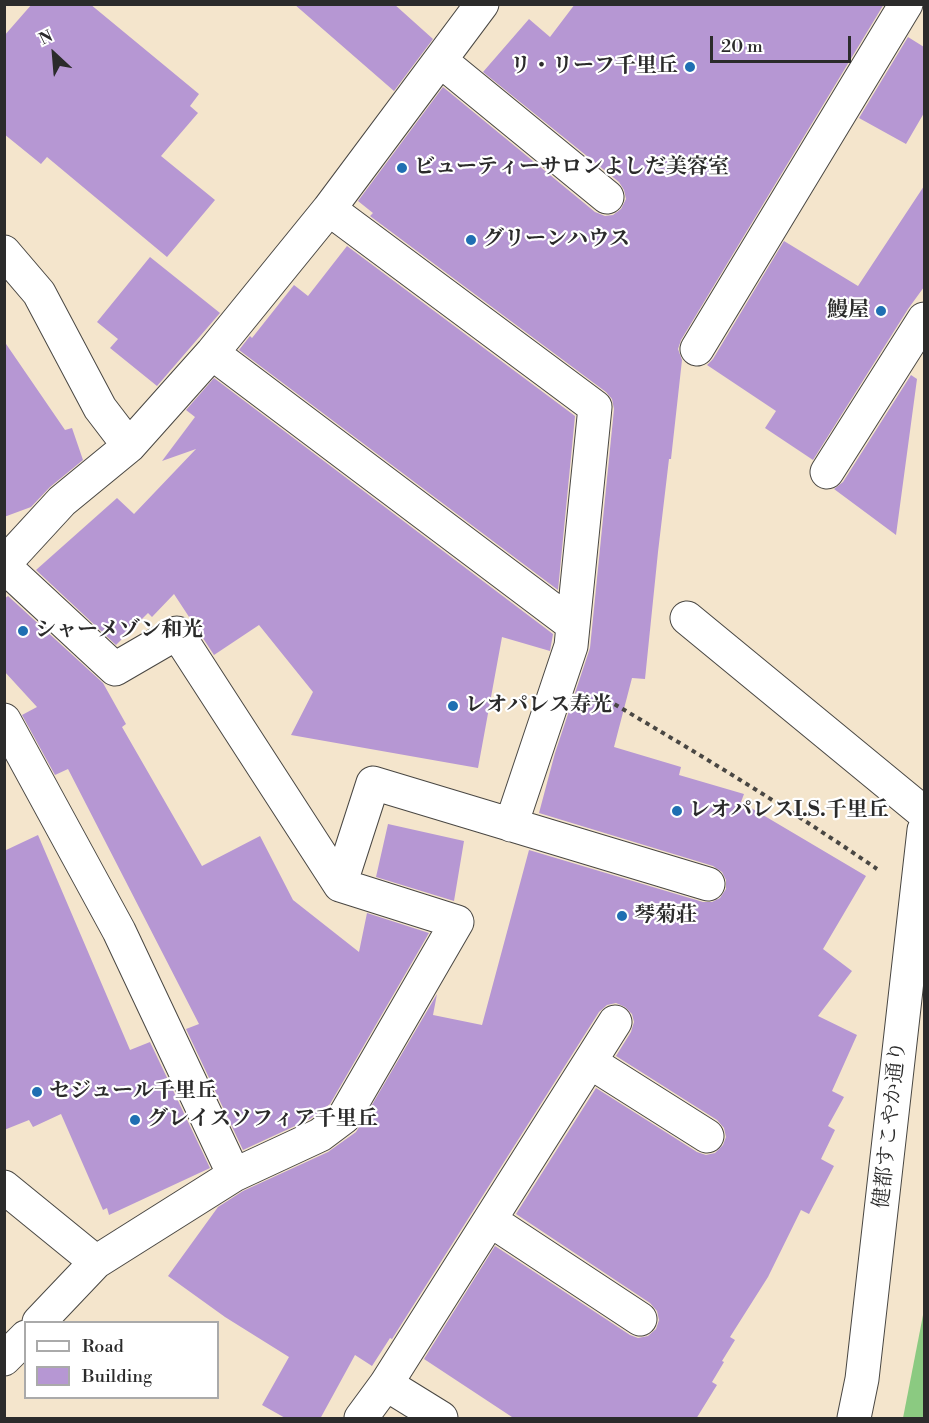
<!DOCTYPE html>
<html>
<head>
<meta charset="utf-8">
<style>
  body { margin:0 }
  #map { position:relative; width:929px; height:1423px; overflow:hidden; background:#f4e5cc; font-family:"Libre Bodoni",serif }
  canvas { display:block }
  .frame { position:absolute; inset:0; border:6px solid #2b2b2b; pointer-events:none }
  .legend { position:absolute; left:24px; top:1321px; width:195px; height:78px; box-sizing:border-box; background:#fff; border:2px solid #aaa; margin:0; padding:8px 10px; list-style:none; font-size:18px; color:#2b2b2b }
  .legend li { display:flex; align-items:center; gap:12px; height:30px }
  .legend b { width:30px; border:2px solid #aaa }
  .north { position:absolute; left:24px; top:24px; width:60px; height:60px; -webkit-text-stroke:4px #fff; paint-order:stroke; rotate:334deg; font-size:16px; font-weight:700; line-height:24px; text-align:center; color:#2b2b2b }
  .north::after { content:''; display:block; margin:auto; width:21px; height:27px; background:#2b2b2b; clip-path:polygon(50% 0,100% 100%,50% 72%,0 100%) }
  .scale { position:absolute; left:710px; top:36px; width:141px; height:27px; box-sizing:border-box; border:3px solid #2b2b2b; border-top:0; padding-left:8px; font-size:18px; line-height:21px; white-space:nowrap; color:#2b2b2b; -webkit-text-stroke:4px #fff; paint-order:stroke }
</style>
</head>
<body>
<div id="map">
<canvas width="929" height="1423"></canvas>
<div class="frame"></div>
<ul class="legend">
<li><b style="height:8px;background:#fff"></b>Road</li>
<li><b style="height:16px;background:#b697d3"></b>Building</li>
</ul>
<div class="north">N</div>
<div class="scale">20 m</div>
</div>
<script>
const context = document.querySelector('canvas').getContext('2d');
context.lineJoin = 'round';
function fillPath(path, color) {
  context.fillStyle = color;
  context.fill(path, 'evenodd');
}
function stroke(path, color, width, dash) {
  context.strokeStyle = color;
  context.lineWidth = width;
  context.lineCap = dash ? 'butt' : 'round';
  context.setLineDash(dash || []);
  context.stroke(path);
}
function label(font, color, halo, rows, align = 'center') {
  context.font = font + ' "Libre Bodoni","Noto Serif JP",serif';
  context.lineWidth = 4.5;
  context.setLineDash([]);
  context.textBaseline = 'middle';
  context.strokeStyle = halo;
  context.fillStyle = color;
  for (const [text, x, y, turn = 0] of rows) {
    context.save();
    context.translate(x, y);
    context.rotate((+turn || 0) * Math.PI / 180);
    context.textAlign = isNaN(turn) ? turn : align;
    if (halo) context.strokeText(text, 0, 0);
    context.fillText(text, 0, 0);
    context.restore();
  }
}
fillPath(new Path2D(`
  M924 1310V1418H903Z`), '#8bca81');
fillPath(new Path2D(`
  M32 4H90L199 94 190 106 198 113 161 156 215 200 167 257 47 157 41 164 4 134V36Z
  M294 4H394L433 39 394 91Z
  M575 4H884L681 340 678 349 682 360 671 459H669L658 552 645 679 632 678 614 747 681 767 679 775 744 794 741 802 866 876 823 949 852 971 818 1016 857 1035 832 1091 844 1097 828 1126 835 1130 821 1159 834 1166 809 1214 801 1210 768 1277 730 1337 735 1340 722 1361 724 1362 712 1382 717 1385 696 1419H515L424 1359 495 1246 630 1335 638 1338 648 1336 656 1329 659 1320 657 1311 650 1303 516 1214 596 1088 697 1152 706 1155 715 1153 723 1145 726 1137 724 1128 717 1120 616 1056 631 1032 634 1022 632 1014 625 1007 616 1003 607 1005 599 1012 392 1339 390 1338 372 1366 355 1355 320 1419H287L262 1405 289 1357 225 1317 168 1276 218 1207 243 1191 328 1152 356 1132 437 994 433 1015 482 1025 529 850 703 902H712L720 898 726 889V880L722 872 713 866 539 813 555 753 590 648 614 409 612 399 606 392 370 216 373 213 358 201 443 87 595 212 605 216 613 215 621 209 626 199 624 190 619 182 483 72 529 19 550 37Z
  M908 37 924 47V113L906 144 859 118Z
  M924 186V287L908 309 813 460 765 428 776 411 707 365 713 359 784 241 858 286Z
  M347 246 575 416 558 590 239 350 250 336 252 338 294 285 308 296Z
  M150 257 220 313 157 386 110 348 118 339 97 322Z
  M4 341 65 430 72 428 83 460 50 487 31 507 4 517Z
  M911 375 917 379 896 535 834 489 843 482Z
  M214 378 553 634 550 651 502 637 478 768 291 735 313 692 259 625 214 655 174 594 152 617 148 613 116 645 36 570 117 498 134 514 196 449 162 461 195 417 186 410Z
  M8 596 103 683 126 724 122 727 202 866 260 836 293 900 359 952 367 913 429 933 330 1104 310 1119 243 1150 186 1029 199 1024 68 769 55 775 22 715 37 707 4 671V599Z
  M388 824 464 841 454 901 376 877Z
  M38 835 130 1050 150 1042 210 1168 109 1215 107 1208 103 1210 61 1114 33 1127 29 1120 4 1130V851Z`), '#b697d3');
const street = new Path2D(`
  M441 61 607 197
  M329 209 595 407 571 646 511 825
  M4 252 39 293 100 408 129 446
  M697 349 906 4
  M212 353 573 625
  M827 472 924 319
  M4 564 62 501 129 446 212 353 329 209 482 4
  M4 566 115 669 177 633 340 885 457 922 344 1117 320 1135 234 1175 96 1262 39 1322
  M687 618 924 813
  M4 720 119 931 234 1175
  M340 885 373 783 708 884
  M590 1062 707 1136
  M4 1187 96 1262
  M490 1220 640 1319
  M4 1359 26 1337
  M386 1384 441 1418
  M361 1418 386 1384 615 1022`);
const secondary = new Path2D(`
  M854 1418 862 1379 924 830`);
stroke(street, '#494743', 35);
stroke(secondary, '#494743', 35);
stroke(new Path2D(`
  M599 695C694 751 787 807 877 869`), '#494743', 4, [4.5, 4.5]);
stroke(street, '#fff', 33);
stroke(secondary, '#fff', 33);
for (const [x, y, r, color] of [
  [690,67,6,"#1f6fb2"],
  [402,168,6,"#1f6fb2"],
  [471,240,6,"#1f6fb2"],
  [881,311,6,"#1f6fb2"],
  [23,631,6,"#1f6fb2"],
  [453,706,6,"#1f6fb2"],
  [677,811,6,"#1f6fb2"],
  [622,916,6,"#1f6fb2"],
  [37,1092,6,"#1f6fb2"],
  [135,1120,6,"#1f6fb2"]
]) {
  const dot = new Path2D();
  dot.arc(x, y, r, 0, 2 * Math.PI);
  context.fillStyle = color;
  context.fill(dot);
  stroke(dot, '#fff', 2);
}
label('bold 21px', '#2b2b2b', '#fff', [
  ["リ・リーフ千里丘",678,67,"right"],
  ["ビューティーサロンよしだ美容室",414,168],
  ["グリーンハウス",483,240],
  ["鰻屋",869,311,"right"],
  ["シャーメゾン和光",35,631],
  ["レオパレス寿光",465,706],
  ["レオパレスI.S.千里丘",689,811],
  ["琴菊荘",634,916],
  ["セジュール千里丘",49,1092],
  ["グレイスソフィア千里丘",147,1120]
], 'left');
label('21px', '#2b2b2b', '#fff', [
  ["健都すこやか通り",891,1125,-84]
]);
</script>
</body>
</html>
